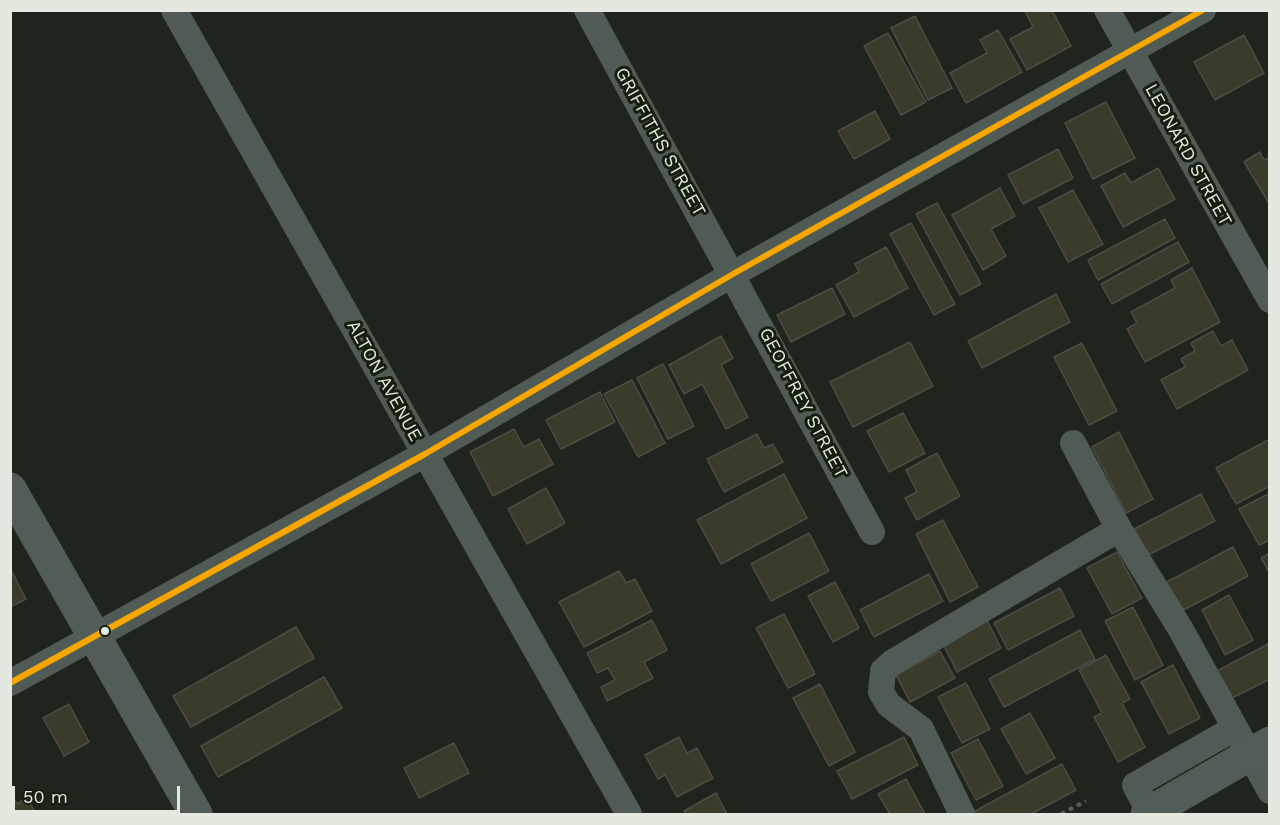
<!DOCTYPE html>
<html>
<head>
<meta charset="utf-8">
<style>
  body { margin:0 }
  #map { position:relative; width:1280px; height:825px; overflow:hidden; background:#1f241c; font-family:"Work Sans",sans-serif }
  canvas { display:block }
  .frame { position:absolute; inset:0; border:12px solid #e3e9df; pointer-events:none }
  .scale { position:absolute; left:12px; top:786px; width:168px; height:27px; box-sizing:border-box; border:3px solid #e3e9df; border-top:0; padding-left:8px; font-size:18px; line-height:21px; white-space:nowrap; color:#e3e9df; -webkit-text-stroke:4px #151e0f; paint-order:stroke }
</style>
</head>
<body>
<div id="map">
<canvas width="1280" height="825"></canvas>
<div class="frame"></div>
<div class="scale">50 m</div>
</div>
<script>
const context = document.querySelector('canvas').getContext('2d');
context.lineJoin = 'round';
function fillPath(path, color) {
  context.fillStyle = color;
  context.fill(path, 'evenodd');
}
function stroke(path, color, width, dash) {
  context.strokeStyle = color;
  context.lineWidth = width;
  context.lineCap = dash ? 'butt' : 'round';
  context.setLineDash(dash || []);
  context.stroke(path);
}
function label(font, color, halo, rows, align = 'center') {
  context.font = font + ' "Work Sans",sans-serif';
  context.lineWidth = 6;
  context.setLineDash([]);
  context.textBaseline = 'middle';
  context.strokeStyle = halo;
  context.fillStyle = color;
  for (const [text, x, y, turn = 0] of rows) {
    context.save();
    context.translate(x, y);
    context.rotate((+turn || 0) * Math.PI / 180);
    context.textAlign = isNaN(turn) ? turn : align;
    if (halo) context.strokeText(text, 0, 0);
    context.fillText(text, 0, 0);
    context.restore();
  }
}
const building = new Path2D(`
  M1052 10 1071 46 1027 70 1010 39 1033 27 1025 11Z
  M915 16 952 88 928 100 891 28Z
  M998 30 1022 72 966 103 950 73 987 53 980 40Z
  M888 33 926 102 901 115 864 46Z
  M1244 35 1264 73 1215 100 1194 62Z
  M1106 102 1135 158 1093 179 1065 123Z
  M875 111 890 139 854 159 838 131Z
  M1058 149 1073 178 1023 204 1008 175Z
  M1260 152 1264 160 1270 157V205L1244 162Z
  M1158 168 1175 199 1123 227 1101 186 1125 173 1131 183Z
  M1000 188 1015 216 991 229 1006 256 983 270 952 215Z
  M1073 190 1103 244 1068 262 1039 208Z
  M937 203 981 284 960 295 916 214Z
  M1165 219 1175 238 1098 280 1088 260Z
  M911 223 955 304 934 315 890 234Z
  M1178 242 1189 262 1112 304 1101 284Z
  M886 247 908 288 854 317 836 285 859 272 855 264Z
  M1192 268 1220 322 1145 362 1127 329 1137 323 1131 312 1175 288 1171 280Z
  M832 288 845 314 791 342 777 315Z
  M1056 294 1070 322 982 368 968 341Z
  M1213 331 1221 346 1232 340 1248 370 1177 409 1161 380 1185 367 1181 359 1195 351 1191 343Z
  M721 336 733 358 721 365 748 417 726 429 702 384 684 394 669 365Z
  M910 342 933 386 853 427 830 382Z
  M1082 343 1117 411 1089 425 1054 357Z
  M663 364 694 426 668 439 637 378Z
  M632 380 665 443 638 457 604 394Z
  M600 392 615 422 561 449 546 420Z
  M903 413 925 453 889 472 867 431Z
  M514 429 524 447 539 439 553 464 493 496 470 452Z
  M1119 432 1153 499 1126 513 1092 447Z
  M757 434 764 448 773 444 783 462 724 492 707 459Z
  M1270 439V486L1236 504 1216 468Z
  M937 453 960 496 917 520 905 498 917 492 906 470Z
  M784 474 807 518 721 564 697 520Z
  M546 488 565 523 527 544 508 509Z
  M1270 493V540L1259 545 1239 509Z
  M1201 494 1215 521 1148 555 1134 529Z
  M943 520 978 587 950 602 916 534Z
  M809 533 829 571 771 601 751 564Z
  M1233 547 1248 576 1180 612 1165 583Z
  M1117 552 1142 598 1112 614 1087 568Z
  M1270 553V574L1261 558Z
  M10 568 26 599 10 607Z
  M619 571 626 583 635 579 652 611 584 647 559 602Z
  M929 574 943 601 874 637 860 610Z
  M835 582 859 628 833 642 808 596Z
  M1060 588 1074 616 1008 650 994 623Z
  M1229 595 1253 640 1225 655 1202 610Z
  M1133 607 1163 665 1135 680 1105 621Z
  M784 614 815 674 788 688 756 628Z
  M652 620 667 650 644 662 653 678 607 701 601 687 615 680 608 668 597 673 587 653Z
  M987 620 1001 648 957 672 943 644Z
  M296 627 314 658 191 727 173 696Z
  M1080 630 1095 659 1004 707 989 679Z
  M1270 643V679L1230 699 1215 672Z
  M940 651 955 678 910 702 896 675Z
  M1106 655 1130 699 1122 703 1145 747 1118 762 1094 717 1102 713 1079 670Z
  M1173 665 1200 718 1169 734 1141 682Z
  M324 677 342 708 218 777 201 746Z
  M966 683 990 729 962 743 938 697Z
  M820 684 855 752 829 766 793 698Z
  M69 704 89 742 64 756 43 718Z
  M1030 713 1055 758 1026 774 1001 729Z
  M679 737 687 753 697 748 713 778 677 797 665 775 658 779 645 755Z
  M904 737 918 765 852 799 837 771Z
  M978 739 1003 786 976 800 951 753Z
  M454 743 469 773 419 798 404 768Z
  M1062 764 1076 790 1031 814H976L975 811Z
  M906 779 925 814H890L878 794Z
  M10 791 17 804 27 798 36 814H10Z
  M716 793 727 814H686L684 811Z`);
fillPath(building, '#3a3b2a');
stroke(building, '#4b4d45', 1.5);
stroke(new Path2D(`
  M1061 814 1086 801`), '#58605a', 4, [4.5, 4.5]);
stroke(new Path2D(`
  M174 10 629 814
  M587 10 872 532
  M1107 10 1270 300
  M1073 443 1119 529
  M10 683 425 454 733 274 1203 10
  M1150 813 1135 785 1235 728
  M962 814 921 729 889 705 881 692 883 671 893 662 1119 529 1180 628 1270 791`), '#505b55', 26);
stroke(new Path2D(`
  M10 489 196 814
  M1147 814 1270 743`), '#515d56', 33);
stroke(new Path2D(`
  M10 683 425 454 733 274 1203 10`), '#f7a600', 6);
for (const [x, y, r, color] of [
  [105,631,5,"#e3e9df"]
]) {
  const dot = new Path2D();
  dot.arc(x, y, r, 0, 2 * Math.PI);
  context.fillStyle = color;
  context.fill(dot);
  stroke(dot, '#151e0f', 2);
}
label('18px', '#e3e9df', '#151e0f', [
  ["GRIFFITHS STREET",660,142,61],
  ["LEONARD STREET",1188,155,61],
  ["ALTON AVENUE",384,381,61],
  ["GEOFFREY STREET",803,403,62]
]);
</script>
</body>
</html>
